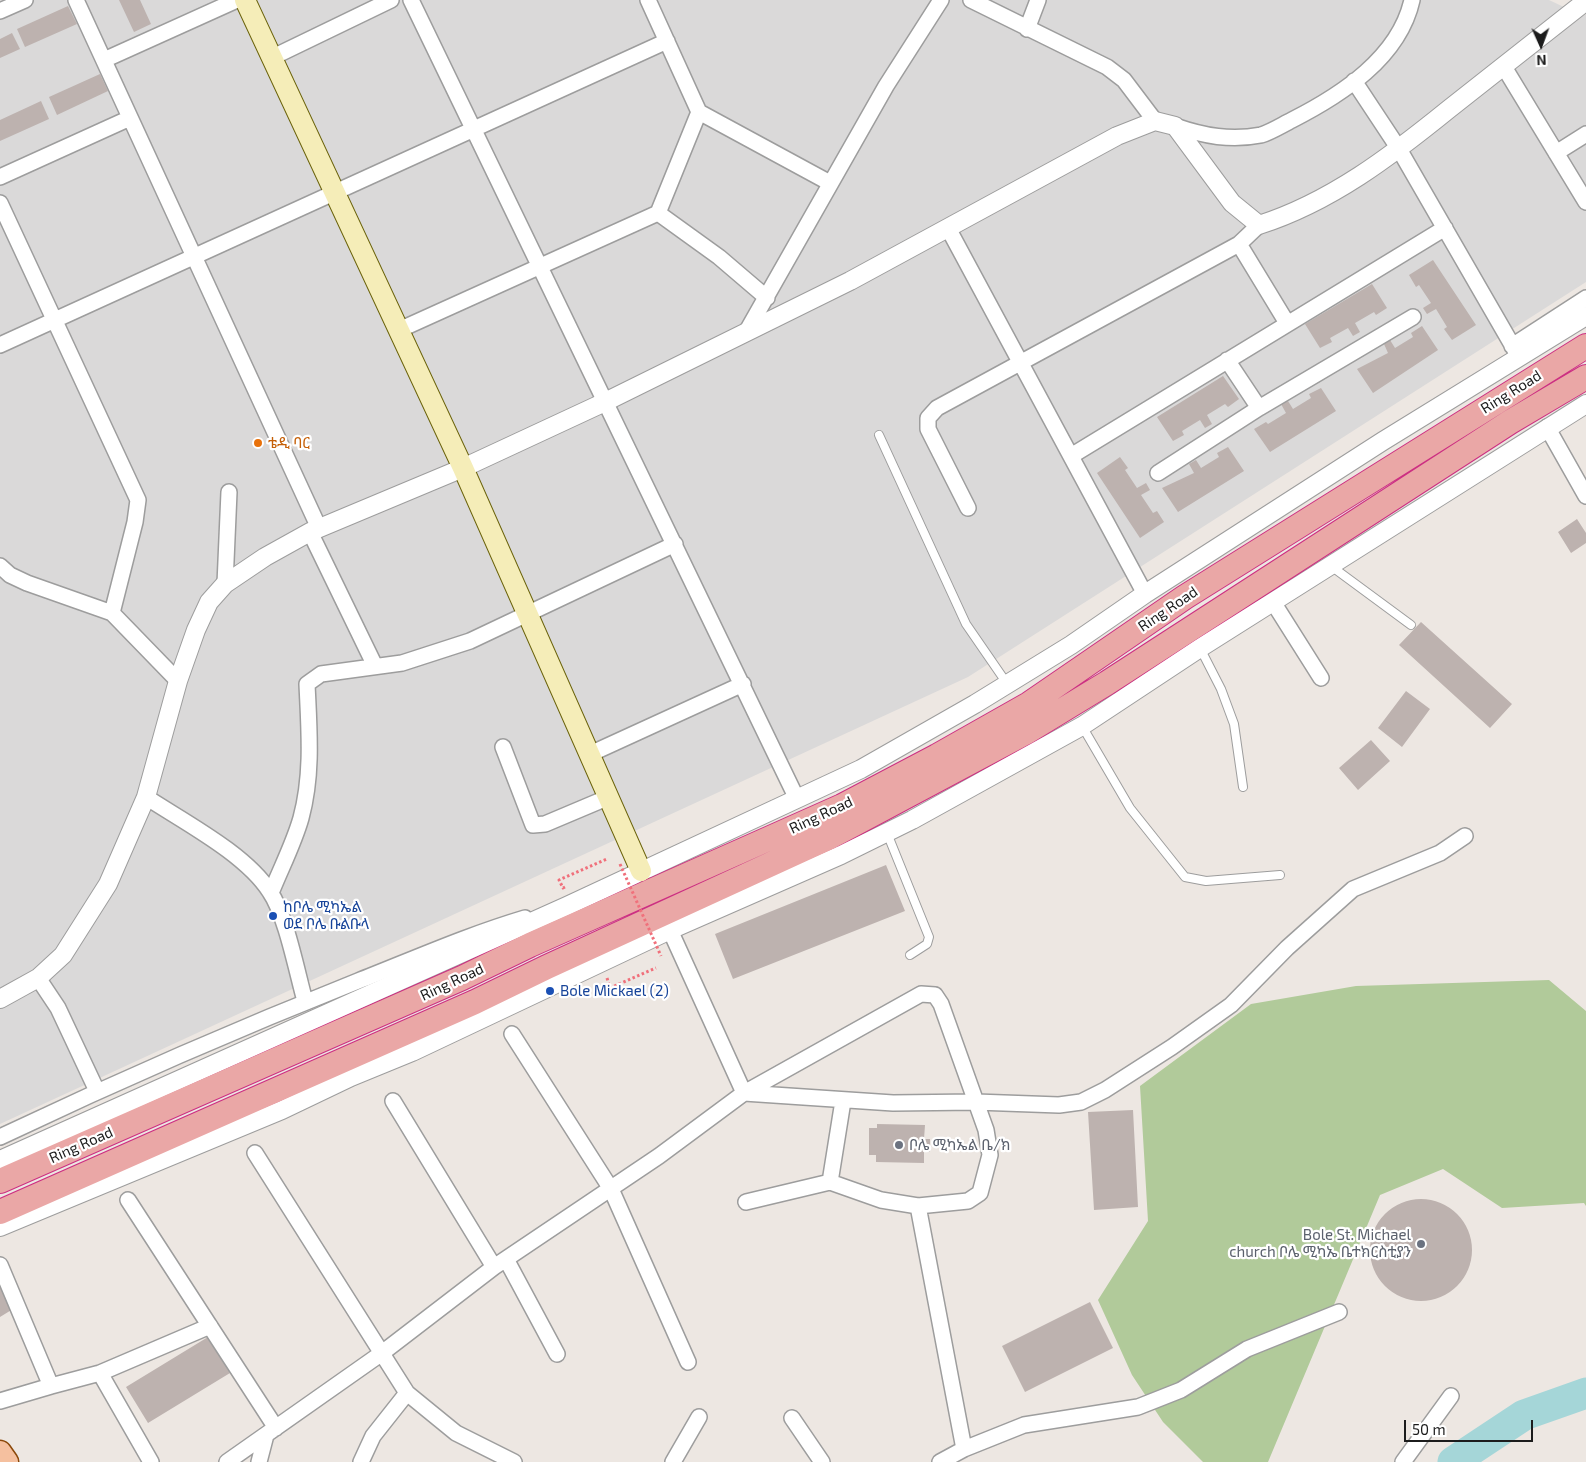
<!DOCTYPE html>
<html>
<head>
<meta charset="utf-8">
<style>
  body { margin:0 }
  #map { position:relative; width:1586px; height:1462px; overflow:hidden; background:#ede7e2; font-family:"Exo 2",sans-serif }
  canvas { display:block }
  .north { position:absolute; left:1516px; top:20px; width:50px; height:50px; -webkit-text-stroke:4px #fff; paint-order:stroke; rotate:178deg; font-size:14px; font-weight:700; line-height:20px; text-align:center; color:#1c1c1c }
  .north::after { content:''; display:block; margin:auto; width:18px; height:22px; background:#1c1c1c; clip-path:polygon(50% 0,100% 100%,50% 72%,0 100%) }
  .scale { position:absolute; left:1404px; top:1420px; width:129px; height:22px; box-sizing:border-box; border:2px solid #1c1c1c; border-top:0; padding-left:6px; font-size:15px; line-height:18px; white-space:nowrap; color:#1c1c1c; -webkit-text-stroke:4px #fff; paint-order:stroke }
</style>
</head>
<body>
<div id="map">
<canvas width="1586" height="1462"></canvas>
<div class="north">N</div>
<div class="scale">50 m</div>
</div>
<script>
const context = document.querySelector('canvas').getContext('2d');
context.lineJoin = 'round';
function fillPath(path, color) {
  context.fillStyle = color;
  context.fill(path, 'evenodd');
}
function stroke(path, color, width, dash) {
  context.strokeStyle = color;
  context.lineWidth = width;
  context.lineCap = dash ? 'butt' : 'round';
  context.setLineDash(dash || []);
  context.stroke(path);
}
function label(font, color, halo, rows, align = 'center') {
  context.font = font + ' "Exo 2","Noto Sans Ethiopic",sans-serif';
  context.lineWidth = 4.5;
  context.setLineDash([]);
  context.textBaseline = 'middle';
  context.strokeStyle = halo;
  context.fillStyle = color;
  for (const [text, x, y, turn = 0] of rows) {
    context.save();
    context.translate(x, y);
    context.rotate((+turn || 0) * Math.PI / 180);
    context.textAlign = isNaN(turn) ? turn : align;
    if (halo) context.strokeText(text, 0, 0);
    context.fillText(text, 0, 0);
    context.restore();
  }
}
fillPath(new Path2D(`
  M0 0H1549L1583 16 1586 14V282L968 677 0 1124Z`), '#dad9d9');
fillPath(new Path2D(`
  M1549 980 1586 1011V1206L1584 1203 1502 1208 1443 1169 1380 1195 1268 1462H1203L1163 1422 1132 1375 1098 1300 1148 1221 1140 1086 1251 1004 1356 986Z`), '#b1ca9a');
stroke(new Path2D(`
  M1453 1462 1524 1415 1586 1393`), '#a5d6d8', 31);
fillPath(new Path2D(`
  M119 0H140L151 24 134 32Z
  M68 6 77 24 25 47 17 29Z
  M12 33 20 49 0 58V39Z
  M100 74 108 91 57 115 49 97Z
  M41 101 49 119 0 141V120Z
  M1433 260 1476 325 1452 340 1444 329 1447 327 1436 309 1427 314 1423 308 1431 303 1419 285 1416 287 1409 275Z
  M1372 284 1387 308 1376 315 1374 312 1355 323 1360 332 1353 336 1348 328 1330 338 1332 342 1320 348 1305 324Z
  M1422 326 1438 350 1373 393 1357 369 1388 353 1384 344 1390 340 1395 348 1413 337 1411 333Z
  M1223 376 1239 399 1228 407 1225 404 1207 415 1212 424 1205 428 1200 420 1182 431 1184 435 1173 441 1157 417Z
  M1321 388 1336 411 1270 452 1254 429 1266 422 1268 424 1286 413 1281 404 1288 401 1293 409 1311 398 1309 394Z
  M1228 447 1244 471 1178 512 1162 488 1194 473 1189 464 1196 460 1201 468 1219 457 1217 453Z
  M1120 457 1128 468 1125 470 1137 488 1146 483 1150 490 1141 495 1153 513 1157 511 1164 522 1140 538 1097 473Z
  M1577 519 1586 533V543L1571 553 1558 532Z
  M1421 622 1512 704 1490 728 1399 645Z
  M1406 691 1430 709 1402 747 1378 728Z
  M1371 740 1390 761 1358 790 1339 768Z
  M886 865 905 911 733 979 715 934Z
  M1133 1110 1138 1207 1094 1210 1088 1112Z
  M877 1124 925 1125 924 1139H930V1152L924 1151V1163L876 1162V1155H869V1128H877Z
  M1370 1250a51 51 0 1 1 102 0a51 51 0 1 1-102 0Z
  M0 1287 13 1309 0 1317Z
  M1090 1302 1113 1348 1025 1392 1002 1346Z
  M208 1337 230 1373 148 1423 126 1387Z`), '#bdb2af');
const service = new Path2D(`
  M879 435 966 624 1008 685
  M1331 566 1411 625
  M1200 648 1221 689 1234 724 1243 787
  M1082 726 1130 808 1185 877 1206 881 1280 875
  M887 833 929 937 927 944 910 955`);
const minor = new Path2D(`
  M76 0 319 528
  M411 0 797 799
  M648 0 699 112 830 183
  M971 0 1107 67 1124 80 1155 121
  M0 11 25 0
  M1027 29 1038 0
  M271 58 391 0
  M104 60 237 0
  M1504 67 1586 202
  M1354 81 1399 149 1519 357
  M1175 126C1204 136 1231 141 1261 135 1271 132 1282 125 1292 120 1341 95 1399 58 1412 0
  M1556 153 1586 134
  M0 177 130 118
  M0 203 138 500 135 522 112 613
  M658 213 719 257 767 298
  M948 228 1145 594
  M1239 244 1287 323
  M748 329 886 86 941 0
  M399 330 658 213 699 112
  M0 345 667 41
  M1512 346 1586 298
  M1227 360 1259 408
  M1547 427 1586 496
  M1071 456 1445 228
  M1158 473 1259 408 1413 317
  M968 508 928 429V418L937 408 1239 244 1259 225
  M310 532 375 666
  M0 566 10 575 27 583 112 613 178 681
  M225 584 229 492
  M1273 602 1321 678
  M503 747 533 825 545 824 609 797
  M590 754 743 684
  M146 797C184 822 246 854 270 892 286 915 297 973 305 1001
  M271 893C281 868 294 843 301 818 313 774 309 729 307 684L321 674 402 663 470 641 675 544
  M670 930 744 1093
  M38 978 58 1008 97 1091
  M512 1034 611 1189 688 1362
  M744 1093 893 1103 976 1102 1059 1105 1081 1102 1105 1090 1172 1047 1231 1005 1287 948 1353 889 1440 853 1465 836
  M393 1101 494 1267
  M0 1137C118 1081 237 1029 358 981 414 959 468 935 525 918
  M255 1153 407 1393 456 1433 514 1462
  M128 1200 276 1428
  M746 1202 830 1182 843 1101
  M918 1206 964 1449
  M506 1259 557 1354
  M0 1265 51 1386 100 1373 210 1326
  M100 1373 151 1462
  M0 1401 51 1386
  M792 1418 822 1462
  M227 1462 382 1353 494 1267 659 1156 744 1093 921 994 935 995 941 1004 986 1130 990 1155 980 1193 968 1201 918 1206 881 1200 830 1182
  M259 1462 266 1435
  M361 1462 373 1436 407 1393
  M673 1462 699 1417
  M940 1462 964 1449 1024 1425 1138 1407 1181 1390 1247 1349 1339 1312
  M1403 1462 1451 1396`);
const tertiary = new Path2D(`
  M0 999 38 978 63 955 108 884 146 797 178 681 196 630 209 602 225 584 265 557 310 532 463 468 605 402 850 281 1117 136 1155 121 1175 126 1232 203 1259 225C1331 202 1391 156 1449 109 1495 73 1541 37 1586 1
  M0 1160 567 906 861 769 975 704 1071 645 1145 594 1383 441 1586 316
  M0 1227 282 1110 351 1077 412 1052 670 930 841 855 912 820 1082 726 1200 648 1586 404`);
const secondary = new Path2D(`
  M245 0 463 468 641 871`);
const primary = new Path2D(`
  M0 1452 7 1462`);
const trunk = new Path2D(`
  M0 1181 462 978 530 945 842 806 937 756 1029 704 1185 597 1586 346
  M0 1212 475 1002 547 967 830 837 1025 733 1107 683 1510 422 1586 377`);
stroke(service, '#9d9d9d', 10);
stroke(minor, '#9d9d9d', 18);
stroke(tertiary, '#9d9d9d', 20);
stroke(secondary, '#6b630b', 22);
stroke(primary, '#8b4809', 25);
stroke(trunk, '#cc2f82', 26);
stroke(new Path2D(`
  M565 887 563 888 559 880 607 859
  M607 978 610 988 656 968`), '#f0707b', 3, [2.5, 2.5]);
stroke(service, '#fff', 8);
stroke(minor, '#fff', 15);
stroke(tertiary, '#fff', 18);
stroke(secondary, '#f5edb8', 20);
stroke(primary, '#f5c09f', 22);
stroke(trunk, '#eaa7a6', 24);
stroke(new Path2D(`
  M620 864 661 956`), '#f0707b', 3, [2.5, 2.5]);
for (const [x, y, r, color] of [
  [258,443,5,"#e8710a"],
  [273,916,5,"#1a4fb4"],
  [550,991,5,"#1a4fb4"],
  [899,1145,5,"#6b7280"],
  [1421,1244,5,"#6b7280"]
]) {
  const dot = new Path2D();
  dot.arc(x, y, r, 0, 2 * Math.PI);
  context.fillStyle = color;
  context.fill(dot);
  stroke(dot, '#fff', 2);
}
label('15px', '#1c1c1c', '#fff', [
  ["Ring Road",1511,392,-32],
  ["Ring Road",1168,609,-34],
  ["Ring Road",821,815,-25],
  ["Ring Road",452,982,-25],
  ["Ring Road",81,1145,-24]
]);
label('15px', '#c56008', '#fff', [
  ["ቴዲ ባር",268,443]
], 'left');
label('15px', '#164399', '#fff', [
  ["ከቦሌ ሚካኤል",283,907],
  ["ወደ ቦሌ ቡልቡላ",283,924],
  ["Bole Mickael (2)",560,991]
], 'left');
label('15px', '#5b616d', '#fff', [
  ["ቦሌ ሚካኤል ቤ/ክ",909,1145],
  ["Bole St. Michael",1411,1235,"right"],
  ["church ቦሌ ሚካኤ ቤተክርስቲያን",1411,1252,"right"]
], 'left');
</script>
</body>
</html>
